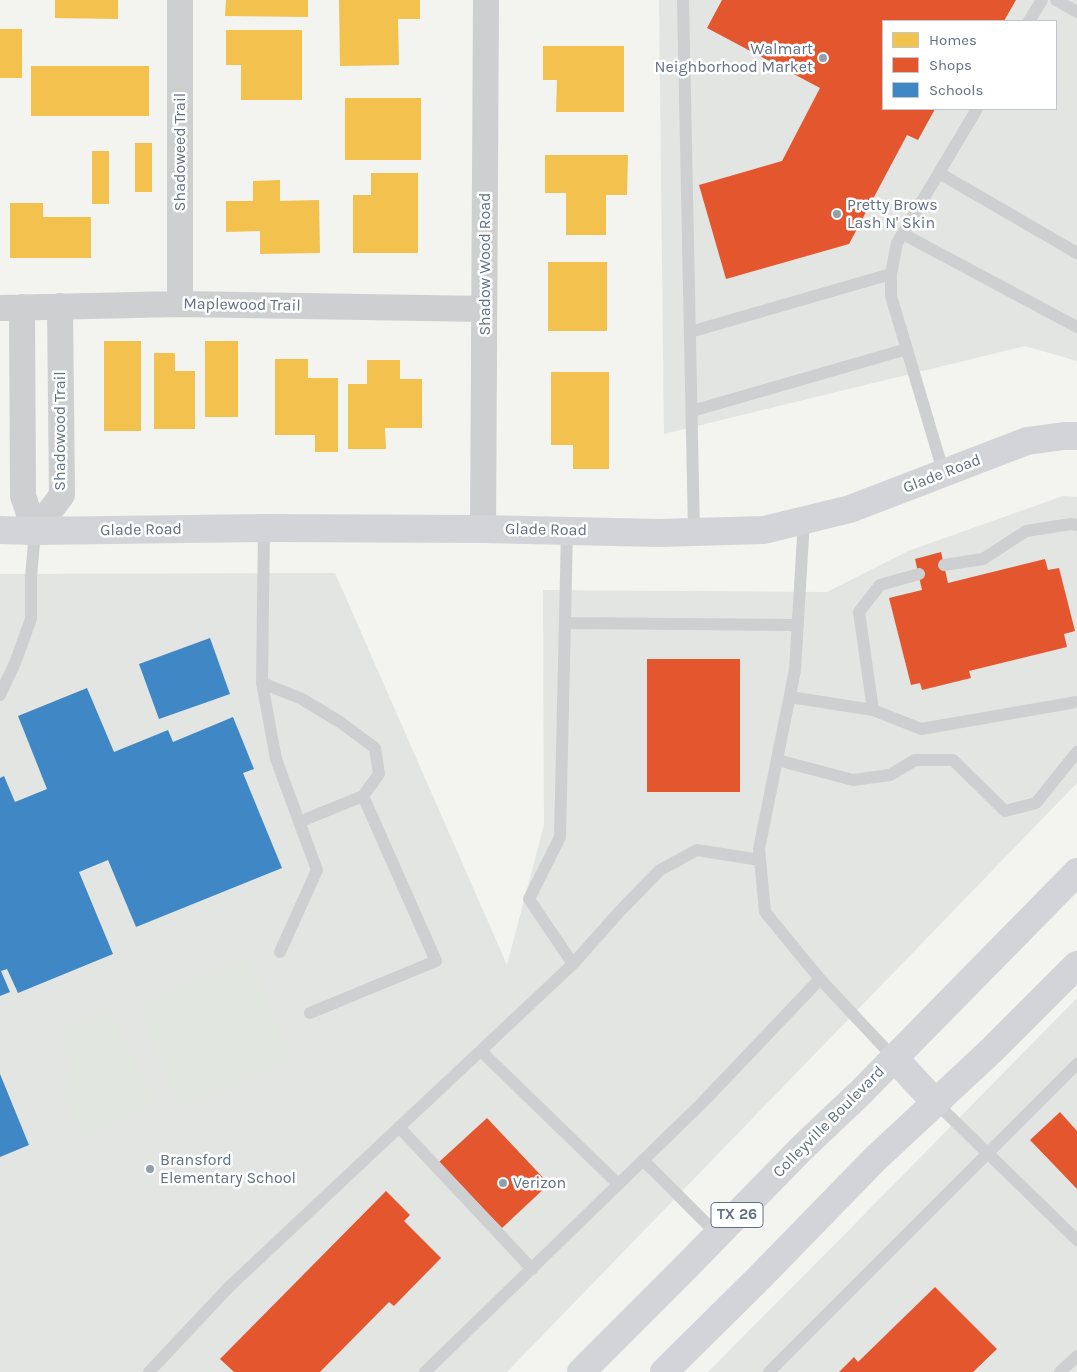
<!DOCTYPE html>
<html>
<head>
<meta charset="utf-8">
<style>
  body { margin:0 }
  #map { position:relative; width:1077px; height:1372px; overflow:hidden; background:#f3f3f0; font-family:Karla,sans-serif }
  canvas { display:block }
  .legend { position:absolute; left:882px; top:20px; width:175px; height:90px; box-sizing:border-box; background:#fff; border:1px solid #bfc6ce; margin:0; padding:6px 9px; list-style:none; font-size:15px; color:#607084 }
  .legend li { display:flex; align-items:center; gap:10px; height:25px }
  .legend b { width:25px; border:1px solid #bfc6ce }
</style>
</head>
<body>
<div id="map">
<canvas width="1077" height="1372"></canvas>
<ul class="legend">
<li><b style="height:14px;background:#f2c14e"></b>Homes</li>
<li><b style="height:14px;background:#e4572e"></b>Shops</li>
<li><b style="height:14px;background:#3f88c5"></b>Schools</li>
</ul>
</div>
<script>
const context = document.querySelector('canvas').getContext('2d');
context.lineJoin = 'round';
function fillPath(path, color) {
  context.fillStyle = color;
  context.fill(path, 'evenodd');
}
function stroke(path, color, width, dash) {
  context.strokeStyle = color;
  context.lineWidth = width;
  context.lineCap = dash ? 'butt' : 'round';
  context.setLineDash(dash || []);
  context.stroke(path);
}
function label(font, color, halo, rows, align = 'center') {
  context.font = font + ' Karla,sans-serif';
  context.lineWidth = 5;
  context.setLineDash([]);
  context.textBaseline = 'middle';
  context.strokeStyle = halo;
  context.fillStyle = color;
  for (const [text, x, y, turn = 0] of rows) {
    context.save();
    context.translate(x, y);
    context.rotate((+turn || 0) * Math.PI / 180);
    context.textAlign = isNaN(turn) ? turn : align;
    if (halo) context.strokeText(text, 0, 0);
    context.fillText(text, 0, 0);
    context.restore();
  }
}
fillPath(new Path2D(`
  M659 0H1077V361L1025 346 664 434ZM883 21H1056V109H883Z
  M1063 496 1077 497V783L507 1372H0V574L335 573 507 965 544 825 543 590 827 592 908 551Z
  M1077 998V1372H708L850 1229Z`), '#e3e5e3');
fillPath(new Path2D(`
  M248 959 291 1059 181 1106 138 1005Z
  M112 1011 153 1105 83 1137 60 1084 77 1077 58 1034Z`), '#e1e6de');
fillPath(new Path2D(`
  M55 0H118V19L55 18Z
  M226 0H308V17L225 16Z
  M339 0H420V19H398L399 65 340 66Z
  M0 29H22V78H0Z
  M226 30H302V100H241V65H226Z
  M543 46H624V112H556L557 80H543Z
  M31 66H149V116H31Z
  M345 98H421V160H345Z
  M135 143H152V192H135Z
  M92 151H109V204H92Z
  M545 155H628L627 195H606V235H566V193H545Z
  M371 173H418V253H353V195H371Z
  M280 180V201L319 200 320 253 260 254V231L226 232V201H253V181Z
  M10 203H43V217H91V258H10Z
  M548 262H607V331H548Z
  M104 341H141V431H104Z
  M205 341H238V417H205Z
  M154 353H175V371H195V429H154Z
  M275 359H308V378H338V452H315V435H275Z
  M367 360H400V379H422V428H385L386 449H348V384H367Z
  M551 372H609V469H573V445H551Z`), '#f2c14e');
fillPath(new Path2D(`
  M722 0H1016L1004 21H883V109H935L918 140 907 135 849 244 726 279 699 185 782 161 820 88 707 28Z
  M941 552 948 583 1045 559 1048 570 1059 568 1075 631 1064 634 1067 647 969 671 971 678 922 690 920 683 911 685 889 598 922 590 915 559Z
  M647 659H740V792H647Z
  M1060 1112 1077 1131V1189L1030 1140Z
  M487 1118 549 1184 502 1228 439 1162Z
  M386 1191 410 1215 404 1221 441 1258 394 1306 389 1302 320 1372H234L220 1359Z
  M935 1287 997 1349 973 1372H839L854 1357 858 1362Z`), '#e4572e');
fillPath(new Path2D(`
  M210 638 230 694 159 719 139 664Z
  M87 688 114 752 168 730 173 742 233 717 254 769 243 773 282 868 136 927 108 860 79 872 113 954 18 993 7 969 1 971 10 992 0 996V778L4 776 15 802 47 789 18 716Z
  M0 1074 29 1145 0 1157Z`), '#3f88c5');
stroke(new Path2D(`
  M683 0 694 532
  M1056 0 1077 12
  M1029 21 1042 0
  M939 173 1077 253
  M903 234 1077 327
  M690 332 891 274
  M692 411 907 349
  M944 474 891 296V274L897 243 977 109
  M264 528 262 683 276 759 317 870 280 952
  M944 565 983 559 1026 531 1071 524 1077 525
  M565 623 798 625
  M262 683 302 699 340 722 375 748 379 774 363 796
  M0 695 15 663 31 619V577L35 531
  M790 697 873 710 921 729 1077 702
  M873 710 859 612 880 585 919 574
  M777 760 853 780 890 775 915 760H953L1005 811 1036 803 1077 752
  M299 822 363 796 436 961 310 1013
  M573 964 620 911 660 870 697 850 760 860
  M820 979 894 1058
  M481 1051 618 1184
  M935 1102 1077 1240
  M399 1127 532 1269
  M643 1160 718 1235
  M149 1372 229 1287 573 964 529 899 560 837 567 531
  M425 1372 702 1103 820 979 765 912 759 849 795 670 804 520
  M769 1372 1077 1064
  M1060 1372 1077 1356`), '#cecfd0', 12);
stroke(new Path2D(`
  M180 0V304
  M22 307 23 496 35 531
  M0 308 180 304 484 309
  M483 529 486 0
  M35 531 62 495 60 306`), '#cecfd0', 26);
stroke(new Path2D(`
  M0 530 35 531 264 528 483 529 659 533 764 530 850 509 1027 441 1064 436H1077`), '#d2d4d7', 28);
stroke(new Path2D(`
  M894 1058 935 1102
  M581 1372 685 1268 801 1149 860 1093 1077 872
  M664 1372 760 1277 876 1158 993 1049 1077 965`), '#d2d4d7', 28);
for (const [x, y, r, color] of [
  [823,58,5,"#939eaa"],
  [837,214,5,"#939eaa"],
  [150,1169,5,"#939eaa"],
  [503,1183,5,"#939eaa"]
]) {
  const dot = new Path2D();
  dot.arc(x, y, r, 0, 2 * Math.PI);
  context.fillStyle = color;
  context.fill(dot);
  stroke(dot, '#fff', 2);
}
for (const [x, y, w] of [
  [737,1215,52]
]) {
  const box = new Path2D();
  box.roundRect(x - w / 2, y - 12.5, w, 25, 4);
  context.fillStyle = '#fff';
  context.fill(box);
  stroke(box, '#607084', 1);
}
label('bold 15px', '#607084', null, [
  ["TX 26",737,1215]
]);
label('16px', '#607084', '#fff', [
  ["Walmart",813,49,"right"],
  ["Neighborhood Market",813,67,"right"],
  ["Pretty Brows",847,205],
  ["Lash N' Skin",847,223],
  ["Bransford",160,1160],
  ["Elementary School",160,1178],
  ["Verizon",513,1183]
], 'left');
label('16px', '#607084', '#fff', [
  ["Shadoweed Trail",180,152,-90],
  ["Shadow Wood Road",485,264,-90],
  ["Maplewood Trail",242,305,1],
  ["Shadowood Trail",60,431,-90],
  ["Glade Road",942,474,-21],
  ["Glade Road",141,530,-1],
  ["Glade Road",546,530,1],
  ["Colleyville Boulevard",829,1122,-45]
]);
</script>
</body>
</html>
